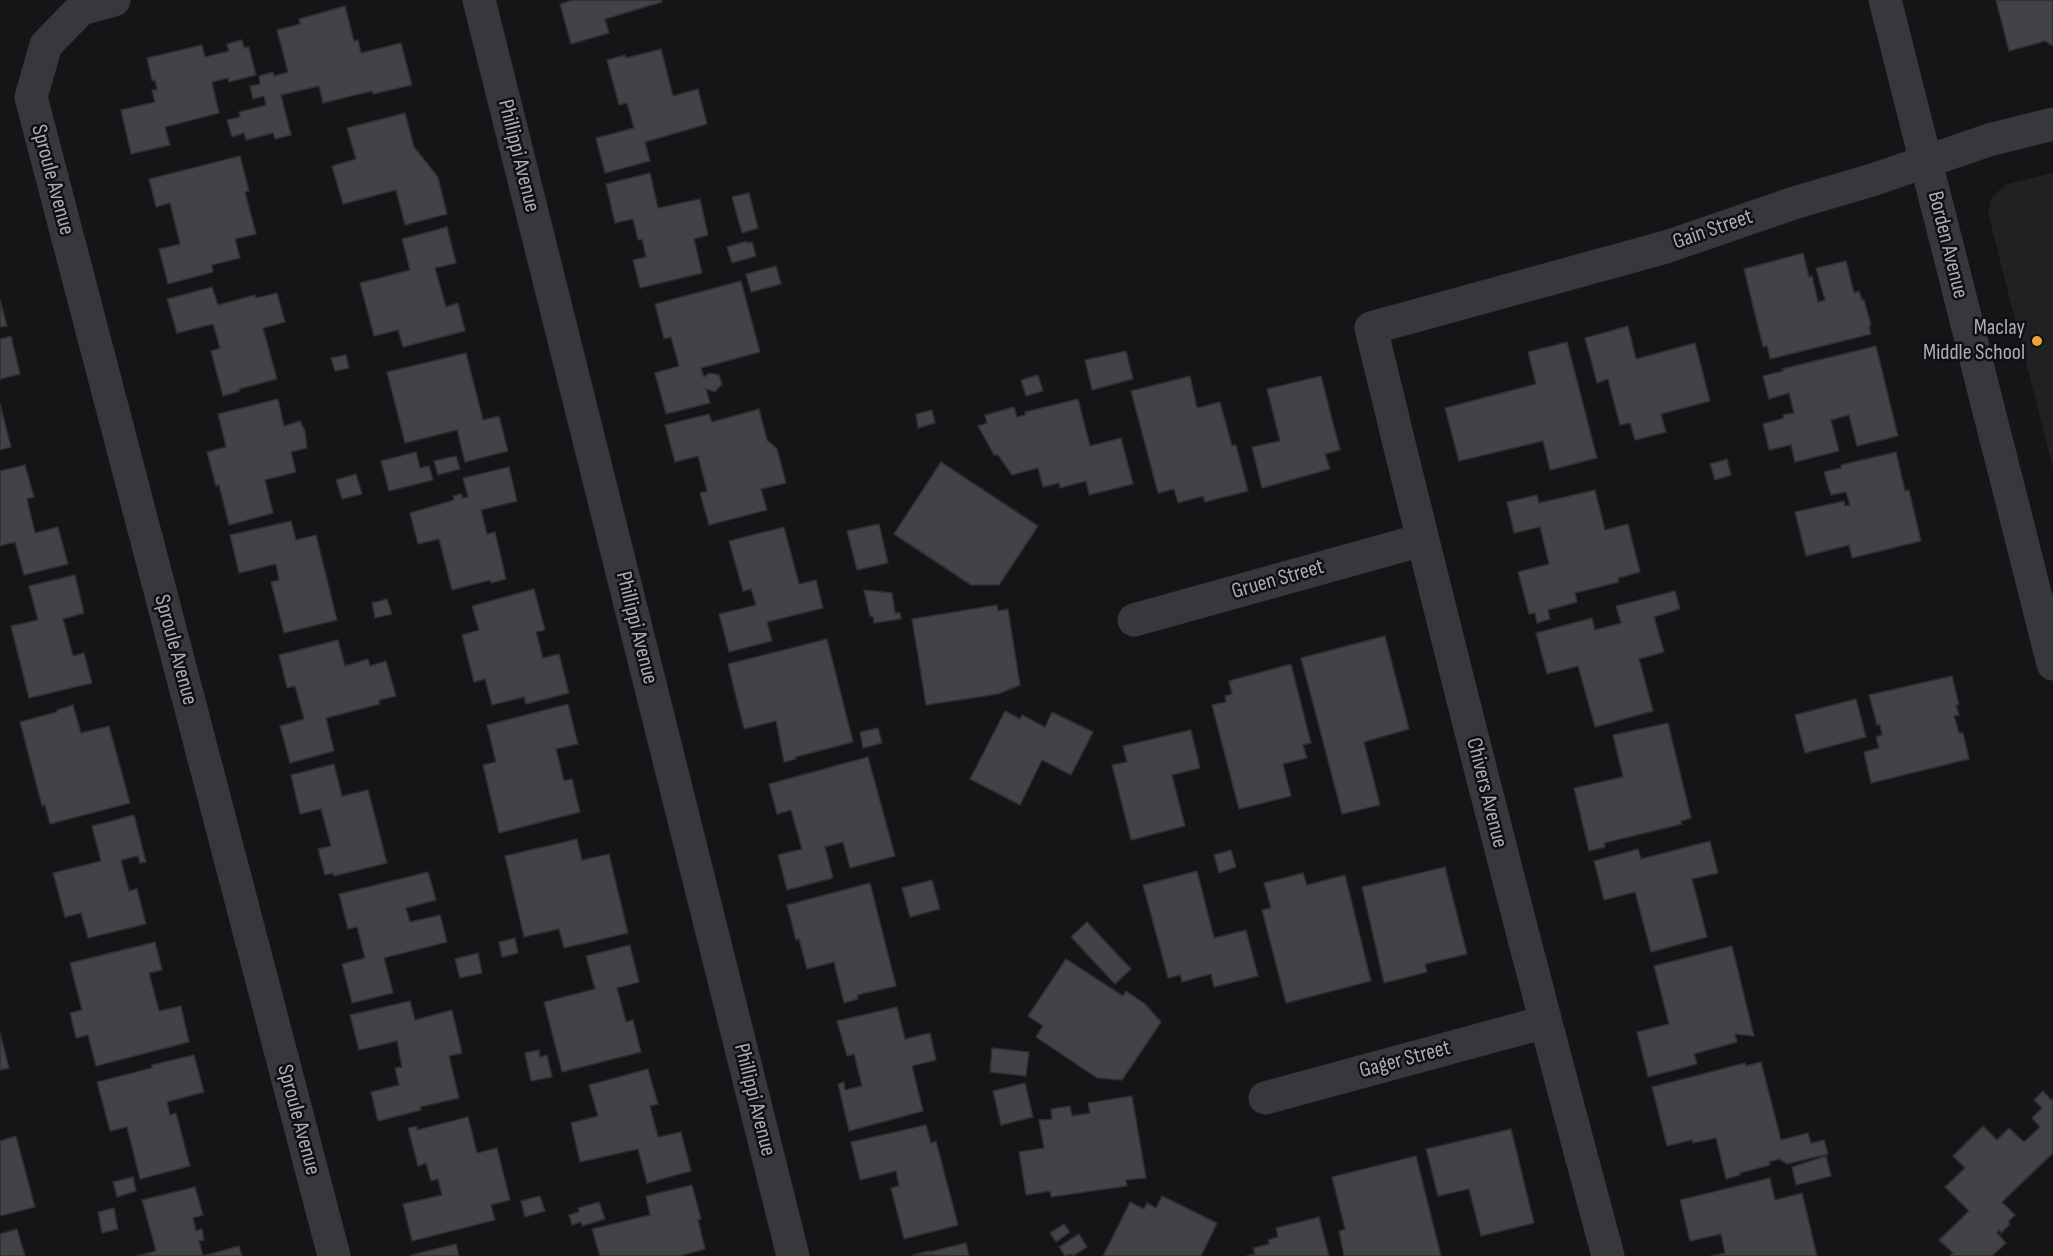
<!DOCTYPE html>
<html>
<head>
<meta charset="utf-8">
<style>
  body { margin:0 }
  canvas { display:block; background:#151517 }
</style>
</head>
<body>
<canvas width="2053" height="1256"></canvas>
<script>
const context = document.querySelector('canvas').getContext('2d');
context.lineJoin = 'round';
function fillPath(path, color) {
  context.fillStyle = color;
  context.fill(path, 'evenodd');
}
function stroke(path, color, width, dash) {
  context.strokeStyle = color;
  context.lineWidth = width;
  context.lineCap = dash ? 'butt' : 'round';
  context.setLineDash(dash || []);
  context.stroke(path);
}
function label(font, color, halo, rows, align = 'center') {
  context.font = font + ' "Sofia Sans Condensed",sans-serif';
  context.lineWidth = 5;
  context.setLineDash([]);
  context.textBaseline = 'middle';
  context.strokeStyle = halo;
  context.fillStyle = color;
  for (const [text, x, y, turn = 0] of rows) {
    context.save();
    context.translate(x, y);
    context.rotate((+turn || 0) * Math.PI / 180);
    context.textAlign = isNaN(turn) ? turn : align;
    if (halo) context.strokeText(text, 0, 0);
    context.fillText(text, 0, 0);
    context.restore();
  }
}
fillPath(new Path2D(`
  M2053 173V468L1988 213 1991 198 2005 185Z`), '#212124');
const building = new Path2D(`
  M573 0H662V2L605 19 609 33 571 44 560 4Z
  M1996 0H2053V46L2045 41 2009 51Z
  M345 6 354 41 358 40 361 53 401 43 412 85 373 94 372 91 323 103 319 86 281 95 291 135 275 139 273 133 246 140 244 133 232 137 227 120 240 117 239 112 266 105 264 96 253 99 250 86 260 84 259 76 273 72 274 76 288 72 277 30 300 24 299 19Z
  M242 40 244 48 249 47 256 75 229 82 228 78 212 82 219 113 165 127 170 145 131 154 121 110 155 102 152 90H157L155 80 152 81 147 58 202 45 205 57 229 51 227 44Z
  M661 49 673 96 698 89 707 124 645 142 650 161 605 173 596 138 634 128 627 103 619 105 607 60 625 55 626 58Z
  M405 113 414 147 438 177 447 214 405 225 396 190 343 204 332 166 356 159 347 128Z
  M240 156 249 191 245 192 256 234 235 239 240 258 212 265 213 272 168 284 159 249 180 244 170 203 156 207 149 179Z
  M650 173 658 208 700 199 708 235 694 239 702 273 640 288 633 260 646 257 642 239 638 240 633 219 615 223 606 184Z
  M749 193 758 228 742 233 732 197Z
  M447 227 456 263 435 268 446 307 458 303 465 331 403 347 398 330 374 336 360 283 410 270 402 239Z
  M747 241V243L752 242 756 256 732 263 727 247Z
  M1803 253 1809 277 1812 276 1818 302 1825 300 1816 268 1846 261 1854 293 1859 291 1862 300H1864L1871 325 1869 326 1871 334 1770 359 1767 346 1763 347 1744 269Z
  M776 266 781 284 751 292 746 274Z
  M741 281 760 352 701 368 704 377 709 373 719 375 722 384 715 392 706 389 710 403 666 414 655 373 679 366 671 337 664 339 655 304Z
  M212 287 218 305 255 295 256 298 277 293 285 322 263 328 277 379 239 389 240 391 223 396 211 351 220 348 213 324 177 333 167 299Z
  M0 300 7 326 0 327Z
  M1628 326 1636 359 1695 343 1710 401 1661 414 1666 432 1635 440 1630 423 1620 425 1608 379 1597 383 1585 338Z
  M11 336 20 374 0 379V339Z
  M1567 342 1597 458 1550 470 1543 441 1459 461 1445 408 1536 384 1528 352Z
  M1876 346 1898 436 1857 446 1849 415 1831 420 1839 451 1795 462 1791 445 1769 450 1763 424 1784 418 1783 415 1794 413 1789 393 1769 399 1763 376 1783 371 1782 369Z
  M1126 351 1133 379 1092 390 1085 360Z
  M466 353 483 420 499 416 508 451 465 462 457 430 405 443 387 372Z
  M346 355 349 368 335 371 331 358Z
  M1038 375 1043 391 1026 396 1021 380Z
  M1190 376 1197 408 1220 402 1232 446 1236 445 1248 491 1205 502 1203 496 1178 503 1174 489 1158 493 1131 391Z
  M1321 376 1340 450 1325 454 1330 469 1262 488 1252 447 1280 441 1267 389Z
  M278 399 284 426 300 421 305 431 307 448 291 452 296 472 265 480 273 513 229 525 219 485 216 486 207 452 226 447 218 414Z
  M1078 399 1090 446 1121 438 1133 484 1089 495 1086 481 1060 488 1059 483 1043 487 1038 468 1012 475 998 455H994L978 426 987 423 985 415 1014 407 1017 417 1025 415V412Z
  M0 404 11 447 0 450Z
  M759 409 767 440 777 449 786 483 761 489 767 510 709 525 700 493 707 491 698 456 675 462 665 425 709 414 712 422Z
  M932 410 935 423 918 428 916 414Z
  M416 452 420 468 429 466 433 480 389 491 381 461Z
  M1896 452 1905 491 1909 490 1921 541 1852 558 1849 545 1806 556 1795 512 1844 501 1845 506 1850 505 1846 492 1831 495 1824 472 1841 468V465Z
  M456 456 460 469 438 475 434 461Z
  M1727 459 1731 475 1715 480 1710 464Z
  M941 462 1038 526 999 585H971L894 534Z
  M25 465 34 497 27 499 35 533 58 527 68 564 24 575 15 542 0 546V471Z
  M509 467 517 501 481 510 487 534 495 532 506 579 491 583 490 580 452 590 439 539 418 544 410 513 454 500 453 496 461 494 463 498 468 497 463 478Z
  M356 474 362 494 342 499 336 480Z
  M1595 490 1605 530 1628 524 1640 572 1618 578 1619 582 1575 593 1577 602 1548 610 1550 619 1537 623 1535 613 1529 614 1518 572 1549 564 1540 527 1514 533 1507 502 1537 495 1539 503Z
  M291 521 296 540 316 535 337 620 284 633 271 582 279 580 276 564 239 573 230 535Z
  M879 524 888 563 857 570 847 531Z
  M784 527 799 584 816 580 823 608 767 622 772 641 729 652 719 614 756 605 751 589 743 591 729 541Z
  M75 575 84 613 63 619 73 656 84 653 92 683 29 698 11 626 38 620 29 586Z
  M534 589 545 630 536 632 543 658 559 654 569 693 526 704 524 697 492 705 485 679 474 682 462 635 479 630 472 606Z
  M864 590 892 593 895 613H900L901 619 874 623 873 616H870Z
  M1675 591 1680 609 1654 617 1664 652 1639 659 1653 711 1595 727 1578 666 1547 674 1536 633 1592 618 1595 630 1621 623 1616 606Z
  M387 599 392 614 375 618 372 603Z
  M997 605 998 611 1008 609 1020 685 998 694 926 705 912 619Z
  M1385 636 1409 729 1364 742 1380 805 1342 814 1301 658Z
  M827 639 853 742 795 757 796 759 784 762 776 721 744 729 728 664Z
  M338 640 345 666 368 659 370 666 386 661 396 696 379 700 380 704 326 718 334 751 290 763 280 726 304 719 295 686 287 688 279 655Z
  M1291 664 1311 743 1303 745 1307 758 1283 764 1291 796 1239 809 1212 705 1226 702 1225 696 1232 694 1229 681Z
  M1952 676 1959 705H1956L1959 715 1954 716 1959 733H1963L1969 759 1871 783 1864 752 1879 748 1876 737 1882 735 1880 724 1877 725 1869 695Z
  M1856 699 1866 737 1805 753 1795 715Z
  M568 704 578 744 556 749 564 781 572 779 580 812 499 833 483 765 496 762 487 725Z
  M73 705 81 733 109 726 130 803 50 824 45 805 42 806 20 722 57 712V710Z
  M1005 711 1020 719 1022 715 1045 727 1052 712 1093 732 1071 775 1042 760 1020 805 970 779Z
  M1668 723 1691 818 1681 821 1682 824 1604 843 1605 847 1589 851 1574 788 1623 777 1613 735Z
  M878 728 882 743 863 748 860 732Z
  M1191 730 1200 768 1172 775 1185 826 1131 840 1112 765 1127 762 1123 746Z
  M868 757 895 856 850 868 843 842 825 847 833 878 787 890 778 855 802 849 791 810 777 814 769 784Z
  M334 764 342 796 368 790 387 863 334 876 333 873 325 875 318 849 331 846 321 809 300 814 291 775Z
  M134 815 146 862 140 863 138 856 121 860 129 891 137 889 146 924 88 938 81 913 65 917 53 873 101 861 92 826Z
  M577 839 582 860 609 854 628 933 564 948 559 929 524 937 505 856Z
  M1710 841 1718 873 1692 879 1707 937 1651 952 1635 892 1604 900 1594 861 1638 849 1641 859Z
  M1231 850 1236 867 1219 873 1214 855Z
  M1445 867 1467 954 1425 964 1427 972 1384 983 1362 887Z
  M1197 871 1214 938 1246 930 1258 976 1214 987 1211 974 1182 982 1180 975 1168 978 1143 885Z
  M428 872 436 900 406 908 410 922 440 915 447 942 384 958 393 993 352 1003 342 964 365 958 357 927 348 929 339 894Z
  M1303 873 1307 885 1345 875 1371 981 1286 1003 1262 910 1271 908 1264 883Z
  M932 880 940 909 910 917 902 888Z
  M870 883 896 986 857 995 858 999 844 1003 834 962 807 969 799 939 796 940 787 905Z
  M1087 922 1131 969 1115 984 1071 937Z
  M515 938 518 953 502 957 499 942Z
  M155 942 162 970 149 973 159 1011 181 1006 189 1042 96 1066 88 1035 76 1038 70 1013 82 1010 70 963Z
  M630 945 639 982 617 988 626 1022 633 1020 641 1052 562 1072 544 1002 595 989 586 956Z
  M1732 946 1754 1036 1735 1034 1737 1042 1694 1054 1697 1064 1648 1077 1637 1032 1669 1024 1654 966Z
  M478 953 482 973 460 978 455 959Z
  M1066 959 1123 996 1126 991 1145 1004 1161 1022 1122 1080 1097 1078 1036 1037 1043 1026 1028 1016Z
  M410 1001 415 1020 452 1010 462 1053 449 1056 459 1098 420 1107 421 1110 378 1121 371 1092 399 1085 395 1068 402 1067 397 1041 359 1050 350 1015Z
  M897 1007 905 1039 930 1033 936 1060 912 1066 923 1111 849 1131 838 1084 844 1082 845 1090 862 1086 854 1054 847 1056 837 1021Z
  M0 1033 9 1068 0 1070Z
  M992 1048 1029 1052 1026 1076 990 1072Z
  M539 1050 540 1057 547 1055 552 1077 531 1081 525 1053Z
  M194 1055 204 1092 167 1102 170 1115 176 1113 190 1166 140 1179 127 1127 110 1131 97 1082 152 1068V1065Z
  M1761 1062 1781 1140 1808 1133 1811 1143 1824 1140 1828 1154 1787 1164 1779 1159 1769 1162 1770 1165 1740 1173V1175L1726 1179 1716 1138 1693 1143 1692 1140 1667 1146 1652 1087 1745 1063 1746 1066Z
  M648 1069 658 1104 650 1106 658 1137 681 1132 691 1171 647 1183 638 1149 580 1162 571 1123 598 1116 589 1085Z
  M1025 1083 1033 1117 1001 1125 993 1091Z
  M2043 1091 2051 1100 2053 1098V1153L2002 1202 2015 1215 2008 1222 2010 1224 2001 1233 1999 1230 1997 1233 2006 1243 1992 1256H1950L1953 1253 1939 1240 1969 1211 1945 1187 1965 1168 1953 1156 1983 1126 1997 1140 2009 1128 2024 1142 2040 1127 2032 1118 2042 1108 2034 1100Z
  M1132 1096 1146 1178 1126 1180 1127 1186 1051 1197 1050 1191 1026 1195 1019 1152 1044 1148 1039 1120 1052 1119 1051 1109 1070 1106 1072 1116 1090 1113 1088 1103Z
  M468 1117 477 1153 497 1148 510 1200 491 1205 495 1220 412 1241 403 1204 442 1195 438 1179 431 1181 426 1163 418 1166 408 1128 417 1126V1130Z
  M926 1125 931 1143 936 1141 958 1225 904 1239 891 1188 899 1186 896 1171 860 1180 851 1142Z
  M1511 1129 1534 1223 1481 1236 1469 1189 1438 1196 1426 1149Z
  M16 1136 35 1207 0 1216V1141Z
  M1416 1156 1441 1256H1344L1339 1231 1345 1229 1332 1177Z
  M1826 1156 1831 1176 1796 1185 1792 1167Z
  M133 1177 136 1191 117 1197 113 1182Z
  M1770 1178 1775 1200 1802 1193 1817 1256H1711L1725 1253 1721 1234 1690 1241 1680 1200Z
  M692 1185 701 1219 698 1220 705 1249 679 1256H600L592 1229 650 1215 646 1196Z
  M195 1187 203 1215 193 1218 196 1231 202 1229 204 1240 199 1241 203 1256 239 1246 242 1256H137L156 1251 142 1200Z
  M540 1196 545 1211 525 1217 521 1201Z
  M1162 1196 1217 1223 1201 1256H1103L1130 1202 1144 1209 1147 1203 1156 1208Z
  M599 1202 605 1219 582 1226 581 1222 572 1225 569 1215 579 1212 578 1208Z
  M114 1208 118 1229 102 1233 98 1212Z
  M1319 1217 1329 1256H1247L1255 1254 1253 1248 1269 1244 1268 1240 1278 1237 1276 1228Z
  M1064 1224 1070 1232 1056 1242 1050 1233Z
  M17 1229 25 1256H0V1234Z
  M1079 1234 1087 1247 1073 1256 1071 1254 1065 1256 1059 1247Z
  M966 1243 969 1256 913 1255 929 1251V1252Z
  M456 1244 459 1256H412L411 1255Z`);
fillPath(building, '#424347');
stroke(building, '#2f2f33', 1.5);
stroke(new Path2D(`
  M114 0 81 9 46 45 31 97 334 1256
  M479 0 793 1256
  M1885 0 2053 664
  M1134 620 1422 540
  M1265 1098 1545 1022
  M1608 1256C1525 948 1446 638 1371 328L1666 247 1794 203 1872 180 1989 140 2053 124`), '#36383c', 33);
for (const [x, y, r, color] of [
  [2037,341,6,"#eba339"]
]) {
  const dot = new Path2D();
  dot.arc(x, y, r, 0, 2 * Math.PI);
  context.fillStyle = color;
  context.fill(dot);
  stroke(dot, '#101012', 2);
}
label('22px', '#a8adb6', '#101012', [
  ["Phillippi Avenue",518,156,76],
  ["Sproule Avenue",52,180,75],
  ["Gain Street",1713,230,-19],
  ["Borden Avenue",1947,245,76],
  ["Gruen Street",1278,580,-16],
  ["Phillippi Avenue",636,628,76],
  ["Sproule Avenue",175,650,75],
  ["Chivers Avenue",1486,793,76],
  ["Gager Street",1405,1060,-15],
  ["Phillippi Avenue",754,1100,76],
  ["Sproule Avenue",298,1120,75]
]);
label('22px', '#a8adb6', '#101012', [
  ["Maclay",2025,328],
  ["Middle School",2025,353]
], 'right');
</script>
</body>
</html>
